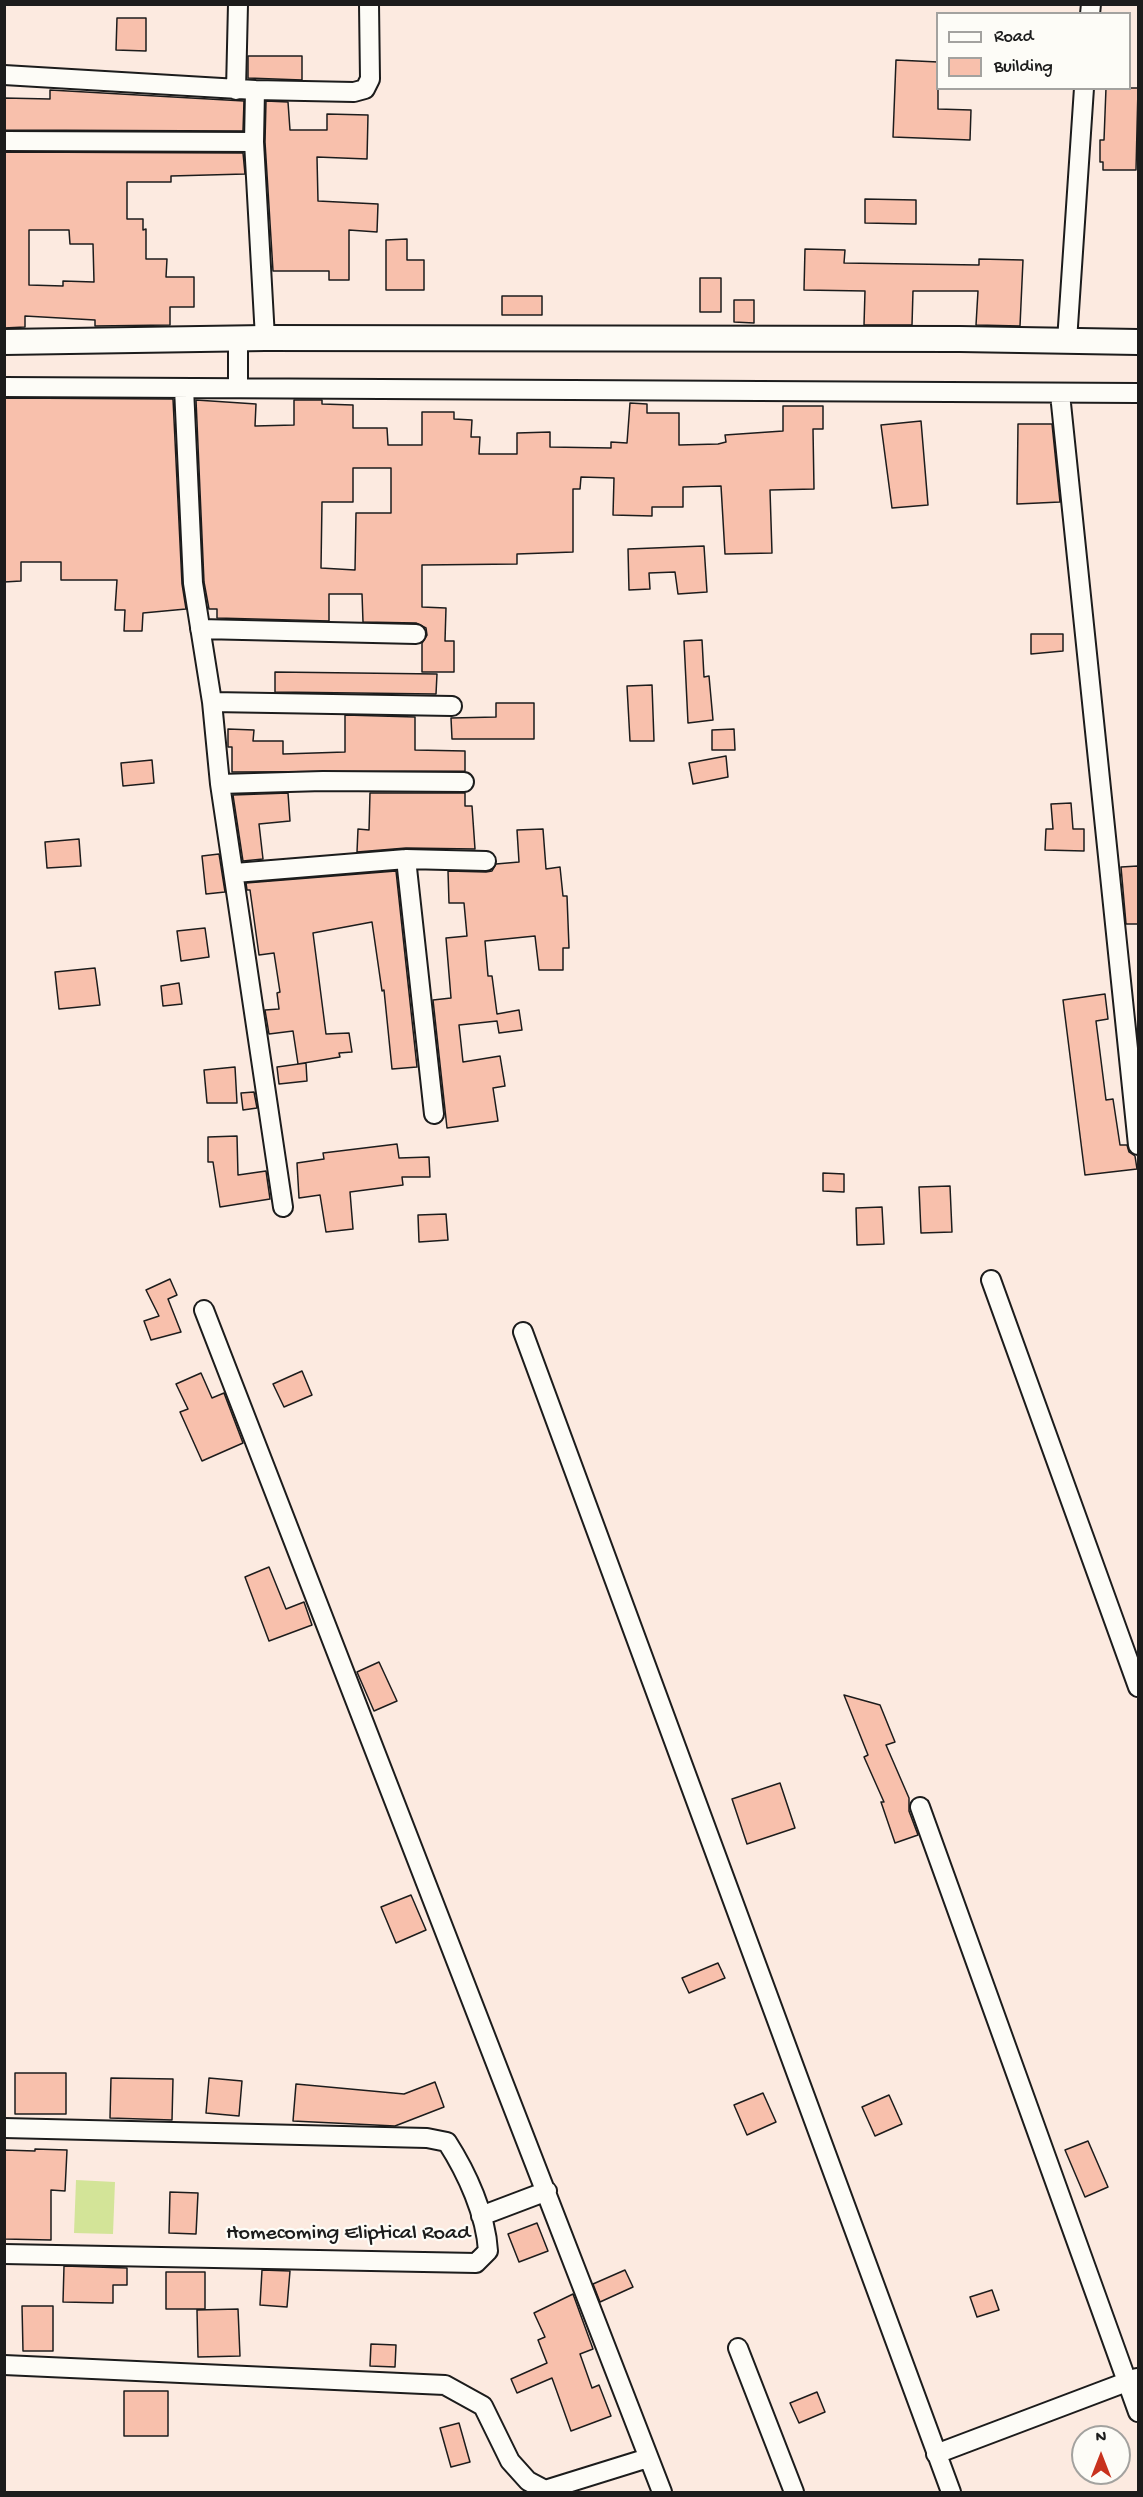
<!DOCTYPE html>
<html>
<head>
<meta charset="utf-8">
<style>
  body { margin:0 }
  #map { position:relative; width:1143px; height:2497px; overflow:hidden; background:#fceae0; font-family:"Gochi Hand",sans-serif }
  canvas { display:block }
  .frame { position:absolute; inset:0; border:6px solid #1c1c1c; pointer-events:none }
  .legend { position:absolute; left:936px; top:12px; width:195px; height:78px; box-sizing:border-box; background:#fdfcf7; border:2px solid #a3a29f; margin:0; padding:8px 10px; list-style:none; font-size:18px; color:#1c1c1c }
  .legend li { display:flex; align-items:center; gap:12px; height:30px }
  .legend b { width:30px; border:2px solid #a3a29f }
  .north { position:absolute; left:1071px; top:2425px; width:60px; height:60px; box-sizing:border-box; background:#fdfcf7; border:2px solid #a3a29f; border-radius:50%; rotate:0deg; font-size:16px; font-weight:700; line-height:24px; text-align:center; color:#1c1c1c }
  .north::after { content:''; display:block; margin:auto; width:21px; height:27px; background:#c8321e; clip-path:polygon(50% 0,100% 100%,50% 72%,0 100%) }
</style>
</head>
<body>
<div id="map">
<canvas width="1143" height="2497"></canvas>
<div class="frame"></div>
<ul class="legend">
<li><b style="height:8px;background:#fdfcf7"></b>Road</li>
<li><b style="height:16px;background:#f8c0ac"></b>Building</li>
</ul>
<div class="north">N</div>
</div>
<script>
const context = document.querySelector('canvas').getContext('2d');
context.lineJoin = 'round';
function fillPath(path, color) {
  context.fillStyle = color;
  context.fill(path, 'evenodd');
}
function stroke(path, color, width, dash) {
  context.strokeStyle = color;
  context.lineWidth = width;
  context.lineCap = dash ? 'butt' : 'round';
  context.setLineDash(dash || []);
  context.stroke(path);
}
function label(font, color, halo, rows, align = 'center') {
  context.font = font + ' "Gochi Hand",sans-serif';
  context.lineWidth = 4.5;
  context.setLineDash([]);
  context.textBaseline = 'middle';
  context.strokeStyle = halo;
  context.fillStyle = color;
  for (const [text, x, y, turn = 0] of rows) {
    context.save();
    context.translate(x, y);
    context.rotate((+turn || 0) * Math.PI / 180);
    context.textAlign = isNaN(turn) ? turn : align;
    if (halo) context.strokeText(text, 0, 0);
    context.fillText(text, 0, 0);
    context.restore();
  }
}
fillPath(new Path2D(`
  M76 2180 115 2182 113 2234 74 2233Z`), '#d3e498');
const building = new Path2D(`
  M117 18H146V51L116 50Z
  M248 56H302V80L248 78Z
  M896 60 938 62V109L971 110 970 140 893 137Z
  M1106 88H1138L1136 170H1103V162H1100V140H1104Z
  M50 90 244 101 243 131 4 130V98L50 99Z
  M266 101 288 102 290 130H327V114L368 115 367 159 317 157 318 201 378 204 377 232 349 230V280H329V271H273L265 142Z
  M4 152 243 153 245 174 171 176V182H127V219H143V230L146 229V259H167L166 277H194V307H170V325L95 326V320L25 316V327L4 328ZM29 230H69L70 244H93L94 282 63 281V286L29 285Z
  M865 199 916 200V224L865 223Z
  M407 239V260H424V290H386V240Z
  M805 249 845 250 844 263 979 265V259L1023 260 1020 326 976 325 978 291H913L912 325H864L865 291 804 290Z
  M700 278H721V312H700Z
  M502 296H542V315H502Z
  M734 300H754V323L734 322Z
  M4 398 173 399 182 584 186 609 143 613 142 631H124L125 610H115L117 580H61V562H21V581L4 582Z
  M196 400 256 404 255 426 294 425V400H322V404L353 405V428H387L388 445H422V412H454V419L472 420 471 437H480L479 454H517V433L550 432V447L611 448V442L627 443 630 403 647 404V413H679V445L718 444 726 442 725 435 783 431V406H823V429H813L814 489 770 490 772 553 725 554 721 486 683 487V507H652V516L613 515 614 478 581 477 580 489H573V552L517 554V564L422 565V607L446 608 445 641H454V672H422V643L427 635 426 628 416 623 363 622 362 594H329V621L217 618V609H209L204 582ZM353 468H391V513H356L355 570 321 568 322 502H353Z
  M921 421 928 505 892 508 881 425Z
  M1018 424H1052L1060 502 1017 504Z
  M704 546 707 592 678 594 675 572 649 573 650 589 629 590 628 549Z
  M1031 634H1063V651L1031 654Z
  M702 640 704 677 709 676 713 720 688 723 684 641Z
  M275 672 437 674 436 694 275 692Z
  M652 685 654 741H630L627 686Z
  M496 703H534V739H452L451 718 496 717Z
  M345 715 415 717V750L465 751V771L232 772V747H228V729L254 730 253 741H283V754L345 752Z
  M734 729 735 750H712V730Z
  M726 756 728 777 693 784 689 763Z
  M152 760 154 783 123 786 121 763Z
  M288 793 290 821 259 824 263 859 243 861 233 795Z
  M370 793H465V806H472L475 849 406 848 357 852 358 829 369 830Z
  M1071 803 1073 829H1084V851L1045 850 1046 829H1053L1051 804Z
  M543 829 546 869 560 867 563 896H567L569 948H563V970H539L535 936 485 941 488 976H492L497 1014 519 1010 522 1030 499 1033 497 1021 459 1025 463 1062 500 1056 505 1086 493 1088 498 1121 447 1128 433 1000 451 998 446 938 467 936 464 903H449L448 871 486 872 492 871 496 864 519 862 517 830Z
  M79 839 81 866 47 868 45 842Z
  M219 854 225 892 206 894 202 856Z
  M1138 866V924H1126L1121 867Z
  M396 871 417 1067 392 1069 384 990 382 991 372 922 313 933 326 1034 349 1033 352 1052 339 1053 340 1057 298 1064 293 1031 269 1034 265 1010 279 1009 277 993 280 992 274 953 259 955 250 890H247L246 883Z
  M205 928 209 957 181 961 177 931Z
  M95 968 100 1005 59 1009 55 972Z
  M179 983 182 1004 163 1006 161 986Z
  M1105 994 1108 1019 1096 1021 1106 1100 1113 1099 1120 1145H1127L1129 1152 1135 1156 1137 1169 1085 1175 1063 1000Z
  M306 1063 307 1081 279 1084 277 1067Z
  M235 1067 237 1103H207L204 1070Z
  M254 1092 257 1108 243 1110 241 1093Z
  M237 1136 238 1175 266 1171 270 1199 220 1207 213 1162H208V1137Z
  M397 1144 399 1158 429 1157 430 1177H402L403 1185 350 1192 353 1229 326 1232 320 1195 299 1198 297 1163 324 1159 323 1153Z
  M823 1173 844 1174V1192L823 1191Z
  M950 1186 952 1232 921 1233 919 1187Z
  M882 1207 884 1244 857 1245 856 1208Z
  M446 1214 448 1240 419 1242 418 1215Z
  M170 1279 177 1295 168 1299 181 1332 151 1340 144 1321 159 1316 146 1290Z
  M302 1371 312 1395 284 1407 273 1384Z
  M201 1373 212 1398 224 1393 243 1443 202 1461 180 1412 188 1409 176 1384Z
  M269 1567 286 1609 304 1602 312 1625 269 1641 245 1577Z
  M379 1662 397 1701 374 1711 357 1672Z
  M844 1695 880 1705 895 1742 886 1745 909 1798V1811L918 1835 895 1843 881 1802H884L864 1757 868 1755Z
  M780 1783 795 1828 747 1844 732 1799Z
  M411 1895 426 1930 396 1943 381 1907Z
  M718 1963 725 1978 689 1993 682 1978Z
  M15 2073H66V2114H15Z
  M111 2078 173 2079 172 2120 110 2118Z
  M209 2078 242 2081 239 2116 206 2113Z
  M435 2082 444 2107 395 2126 293 2121 296 2084 404 2094Z
  M763 2093 776 2122 747 2135 734 2105Z
  M889 2095 902 2124 875 2136 862 2107Z
  M1088 2141 1108 2187 1085 2197 1065 2150Z
  M35 2149 67 2150 65 2191 51 2190V2240L4 2239V2150L35 2151Z
  M170 2192 198 2193 196 2234 169 2233Z
  M537 2223 548 2251 519 2262 508 2234Z
  M64 2266 127 2268V2285H113V2303L63 2302Z
  M262 2270 290 2271 287 2307 260 2305Z
  M625 2270 633 2287 600 2302 593 2284Z
  M166 2272H205V2309H166Z
  M992 2290 999 2310 977 2317 970 2297Z
  M573 2294 593 2349 580 2354 592 2388 599 2385 611 2416 571 2431 552 2378 517 2393 511 2379 547 2363 538 2340 545 2337 534 2313Z
  M22 2306H53V2351H23Z
  M238 2309 240 2356 198 2357 197 2310Z
  M371 2344 396 2345 395 2367 370 2366Z
  M124 2391H168V2436H124Z
  M817 2392 825 2412 799 2423 790 2403Z
  M459 2423 470 2462 451 2467 440 2428Z`);
fillPath(building, '#f8c0ac');
stroke(building, '#1c1c1c', 1.5);
const street = new Path2D(`
  M1090 14 1091 4
  M4 75 255 90 254 142 265 338
  M236 90 238 4
  M255 90 354 92 365 89 370 79 369 4
  M4 141 254 142
  M238 340V388
  M1067 341 1084 88
  M4 387 1138 393
  M184 388 193 583 212 702 220 784 283 1207
  M1060 394 1138 1145
  M200 629 416 634
  M212 702 452 706
  M220 784 323 781 464 782
  M406 859 434 1114
  M235 873 406 859 486 861
  M991 1280 1138 1687
  M204 1310 662 2492
  M523 1332 951 2492
  M920 1807 1138 2412
  M4 2128 427 2138 447 2142C467 2173 486 2215 488 2251L476 2263 4 2254
  M481 2216 547 2191
  M738 2348 794 2492
  M4 2365 445 2385 483 2406 510 2461 528 2481 545 2490 648 2458
  M936 2454 1137 2378`);
const secondary = new Path2D(`
  M4 342 265 338 960 339 1138 342`);
stroke(street, '#1c1c1c', 22);
stroke(secondary, '#1c1c1c', 28);
stroke(street, '#fdfcf7', 18);
stroke(secondary, '#fdfcf7', 24);
label('22px', '#1c1c1c', '#fdfcf7', [
  ["Homecoming Eliptical Road",348,2235]
]);
</script>
</body>
</html>
